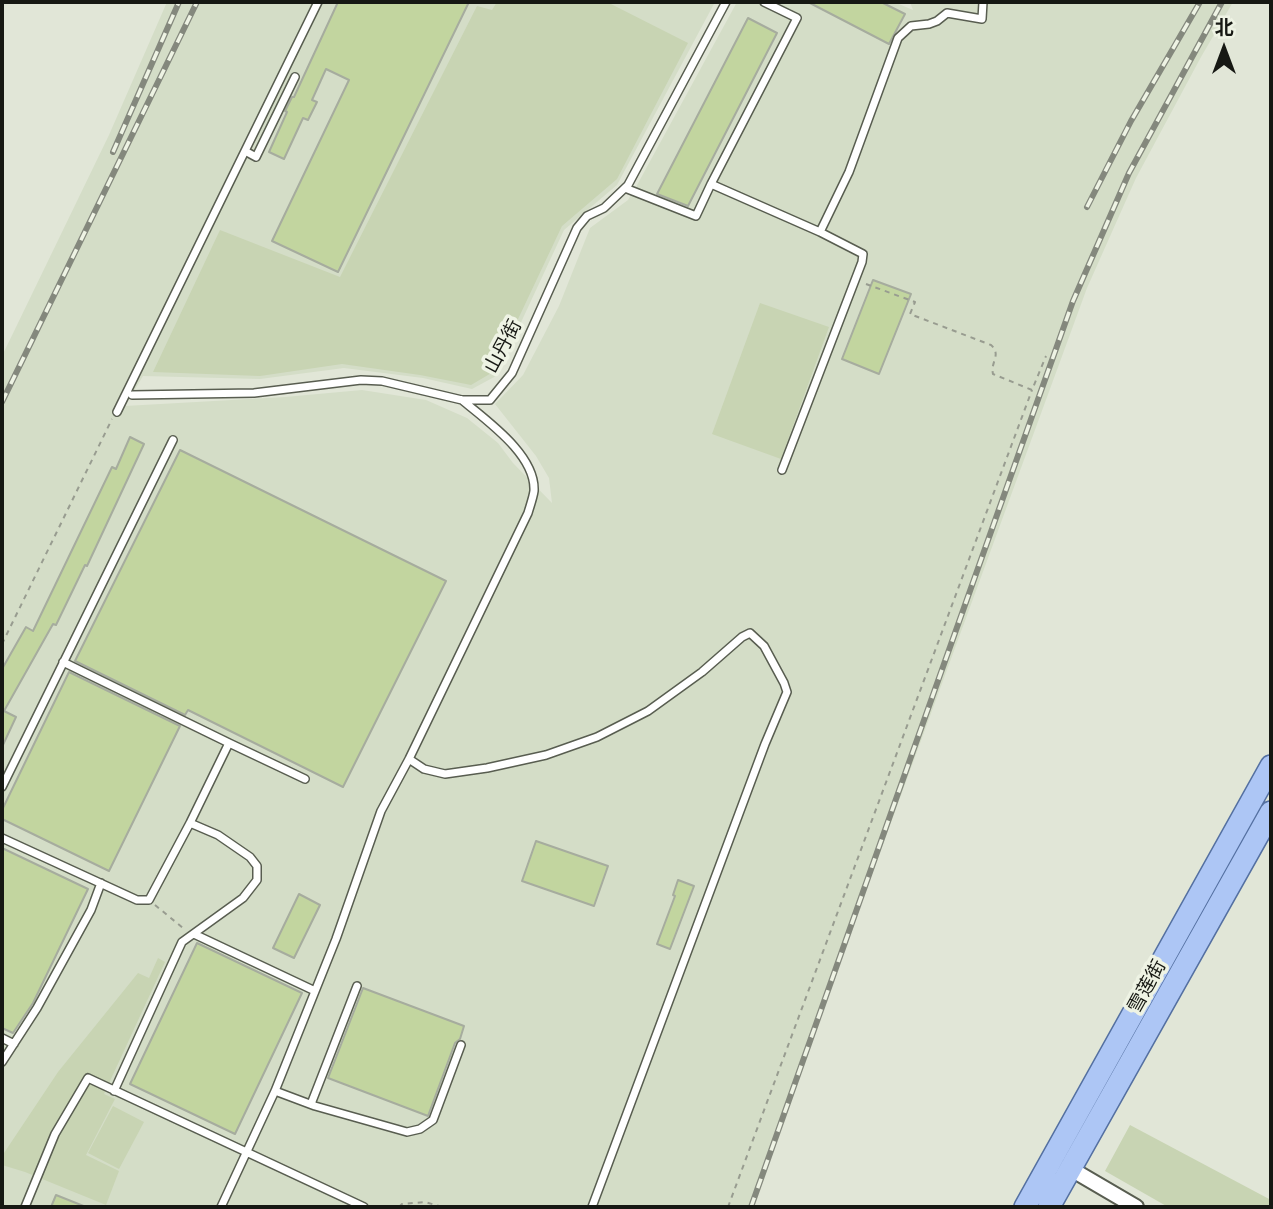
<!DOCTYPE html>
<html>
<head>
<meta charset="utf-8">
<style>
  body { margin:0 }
  #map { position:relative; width:1273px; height:1209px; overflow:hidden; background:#e1e6d7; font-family:Roboto,"Noto Sans SC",sans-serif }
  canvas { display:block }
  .frame { position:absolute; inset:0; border:4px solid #161813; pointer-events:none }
  .north { position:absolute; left:1189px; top:14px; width:70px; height:70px; -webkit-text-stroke:5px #eef3e4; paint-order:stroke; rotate:0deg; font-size:19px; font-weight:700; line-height:28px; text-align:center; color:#161813 }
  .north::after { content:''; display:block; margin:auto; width:24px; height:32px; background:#161813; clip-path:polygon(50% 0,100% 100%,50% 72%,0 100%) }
</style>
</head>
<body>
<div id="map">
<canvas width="1273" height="1209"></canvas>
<div class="frame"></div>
<div class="north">北</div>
</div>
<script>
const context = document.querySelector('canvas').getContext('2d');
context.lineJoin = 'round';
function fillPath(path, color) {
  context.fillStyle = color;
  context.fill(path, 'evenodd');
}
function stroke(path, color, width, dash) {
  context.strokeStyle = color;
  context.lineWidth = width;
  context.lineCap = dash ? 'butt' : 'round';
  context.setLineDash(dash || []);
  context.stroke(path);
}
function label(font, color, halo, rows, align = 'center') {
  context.font = font + ' Roboto,"Noto Sans SC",sans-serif';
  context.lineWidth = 7;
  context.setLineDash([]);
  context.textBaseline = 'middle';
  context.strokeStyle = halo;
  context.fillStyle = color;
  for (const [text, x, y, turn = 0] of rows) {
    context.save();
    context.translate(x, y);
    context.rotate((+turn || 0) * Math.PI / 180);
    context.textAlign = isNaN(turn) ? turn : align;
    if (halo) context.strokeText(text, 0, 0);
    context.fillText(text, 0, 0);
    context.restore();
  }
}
fillPath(new Path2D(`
  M167 2H715L617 185 564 230 496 376 472 389 423 378 344 368 260 379 143 376 125 406 285 397 362 390 426 400 467 418 498 443 513 463 552 503 549 478 536 456 495 404 523 375 559 306 590 228 628 200 636 187 737 2H894L913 10 910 2H1233L1201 57 1136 178 1087 288 750 1207H2V356L109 135Z`), '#d4ddc7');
fillPath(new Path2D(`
  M497 2H607L688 43 617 179 562 226 493 372 471 385 420 375 342 364 260 376 153 372 220 230 340 277 477 6 492 10Z
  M760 303 829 327 781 459 712 434Z
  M158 958 165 962 104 1094 115 1099 86 1155 119 1171 106 1205 25 1172 2 1165V1156L58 1072 138 973 149 978Z
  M113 1106 144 1122 119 1169 88 1153Z
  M1130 1125 1271 1200V1207H1168L1105 1171Z`), '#c8d4b3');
const building = new Path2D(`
  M338 2H469L338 272 272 241 349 80 326 69 312 100 317 102 308 120 303 118 284 159 269 152 287 112 285 111 292 97H294Z
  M808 2H881L905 14 889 44Z
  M748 18 777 33 688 206 657 194Z
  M873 280 911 294 879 374 842 359Z
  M130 437 144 444 87 566 85 565 56 625 53 624 4 711 16 717 2 747V669L26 627 33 631 112 467 116 469Z
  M180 450 446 581 343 787 188 710 185 715 75 661Z
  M69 672 180 726 109 871 2 819V810Z
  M536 841 608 866 594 906 522 881Z
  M2 848 88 889 33 1003 13 1033 2 1028Z
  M678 880 694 886 670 949 657 944 675 896 673 895Z
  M299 894 320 905 294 958 273 948Z
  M197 943 302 993 235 1134 130 1084Z
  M363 988 464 1026 460 1039 455 1043 428 1116 328 1078Z
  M56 1195 86 1207H51Z`);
fillPath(building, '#c2d59f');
stroke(building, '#a6ac9e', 2);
const lane = new Path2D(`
  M245 151 256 157 295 77
  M711 184 820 232 849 172 898 38 911 26 929 24 937 21 947 13 982 19 983 2
  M625 188 696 216 711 184 797 18 764 2
  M132 395 254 393 361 380 382 381 462 400H490L512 373 577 228 587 216 604 208 628 185 726 2
  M117 412 318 2
  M782 470 862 262 863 254 820 232
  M229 743 305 779
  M409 759 424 769 445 774 487 768 546 755 597 737 648 711 702 672 742 637 750 633 764 646 784 683 787 692 765 744 592 1207
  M2 787 173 440
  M2 838 137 900H149L190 823 229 743 63 662
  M194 934 315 991
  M2 1038 14 1044
  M2 1062 37 1008 91 910 101 883
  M114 1091 182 942 243 898 257 880V866L250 857 218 835 190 823
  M275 1091 315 1106 407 1132 420 1129 433 1120 461 1045
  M311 1104 357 986
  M25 1207 55 1134 88 1078 364 1207
  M221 1207 275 1091 336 939 381 811 409 759 528 513C530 506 533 498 534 491 536 455 487 421 462 400`);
const street = new Path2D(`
  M1071 1169 1136 1207`);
const primary = new Path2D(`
  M1025 1207 1271 766
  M1049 1207 1271 812`);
stroke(lane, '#585d50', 10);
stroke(street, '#585d50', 18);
stroke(primary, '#5470a1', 24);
stroke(new Path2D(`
  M866 284 915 302 910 314 991 345C1002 355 990 362 993 374L1032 390 1046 356
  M2 644 112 419
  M155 905 183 928
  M399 1207 402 1204 425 1202 442 1207
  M728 1207 1032 390`), '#989c90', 2, [5, 5]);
stroke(lane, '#fff', 7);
stroke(street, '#fff', 14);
stroke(primary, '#adc6f5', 21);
const rail = new Path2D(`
  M113 152 179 2
  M1087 207 1131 121 1200 2
  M2 402 197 2
  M751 1207 1073 301 1129 173 1222 2`);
stroke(rail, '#84887d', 6);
stroke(rail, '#eef3e4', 3.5, [10]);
label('19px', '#161813', '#eef3e4', [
  ["山丹街",504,347,-62],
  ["雪莲街",1148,987,-61]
]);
</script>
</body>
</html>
